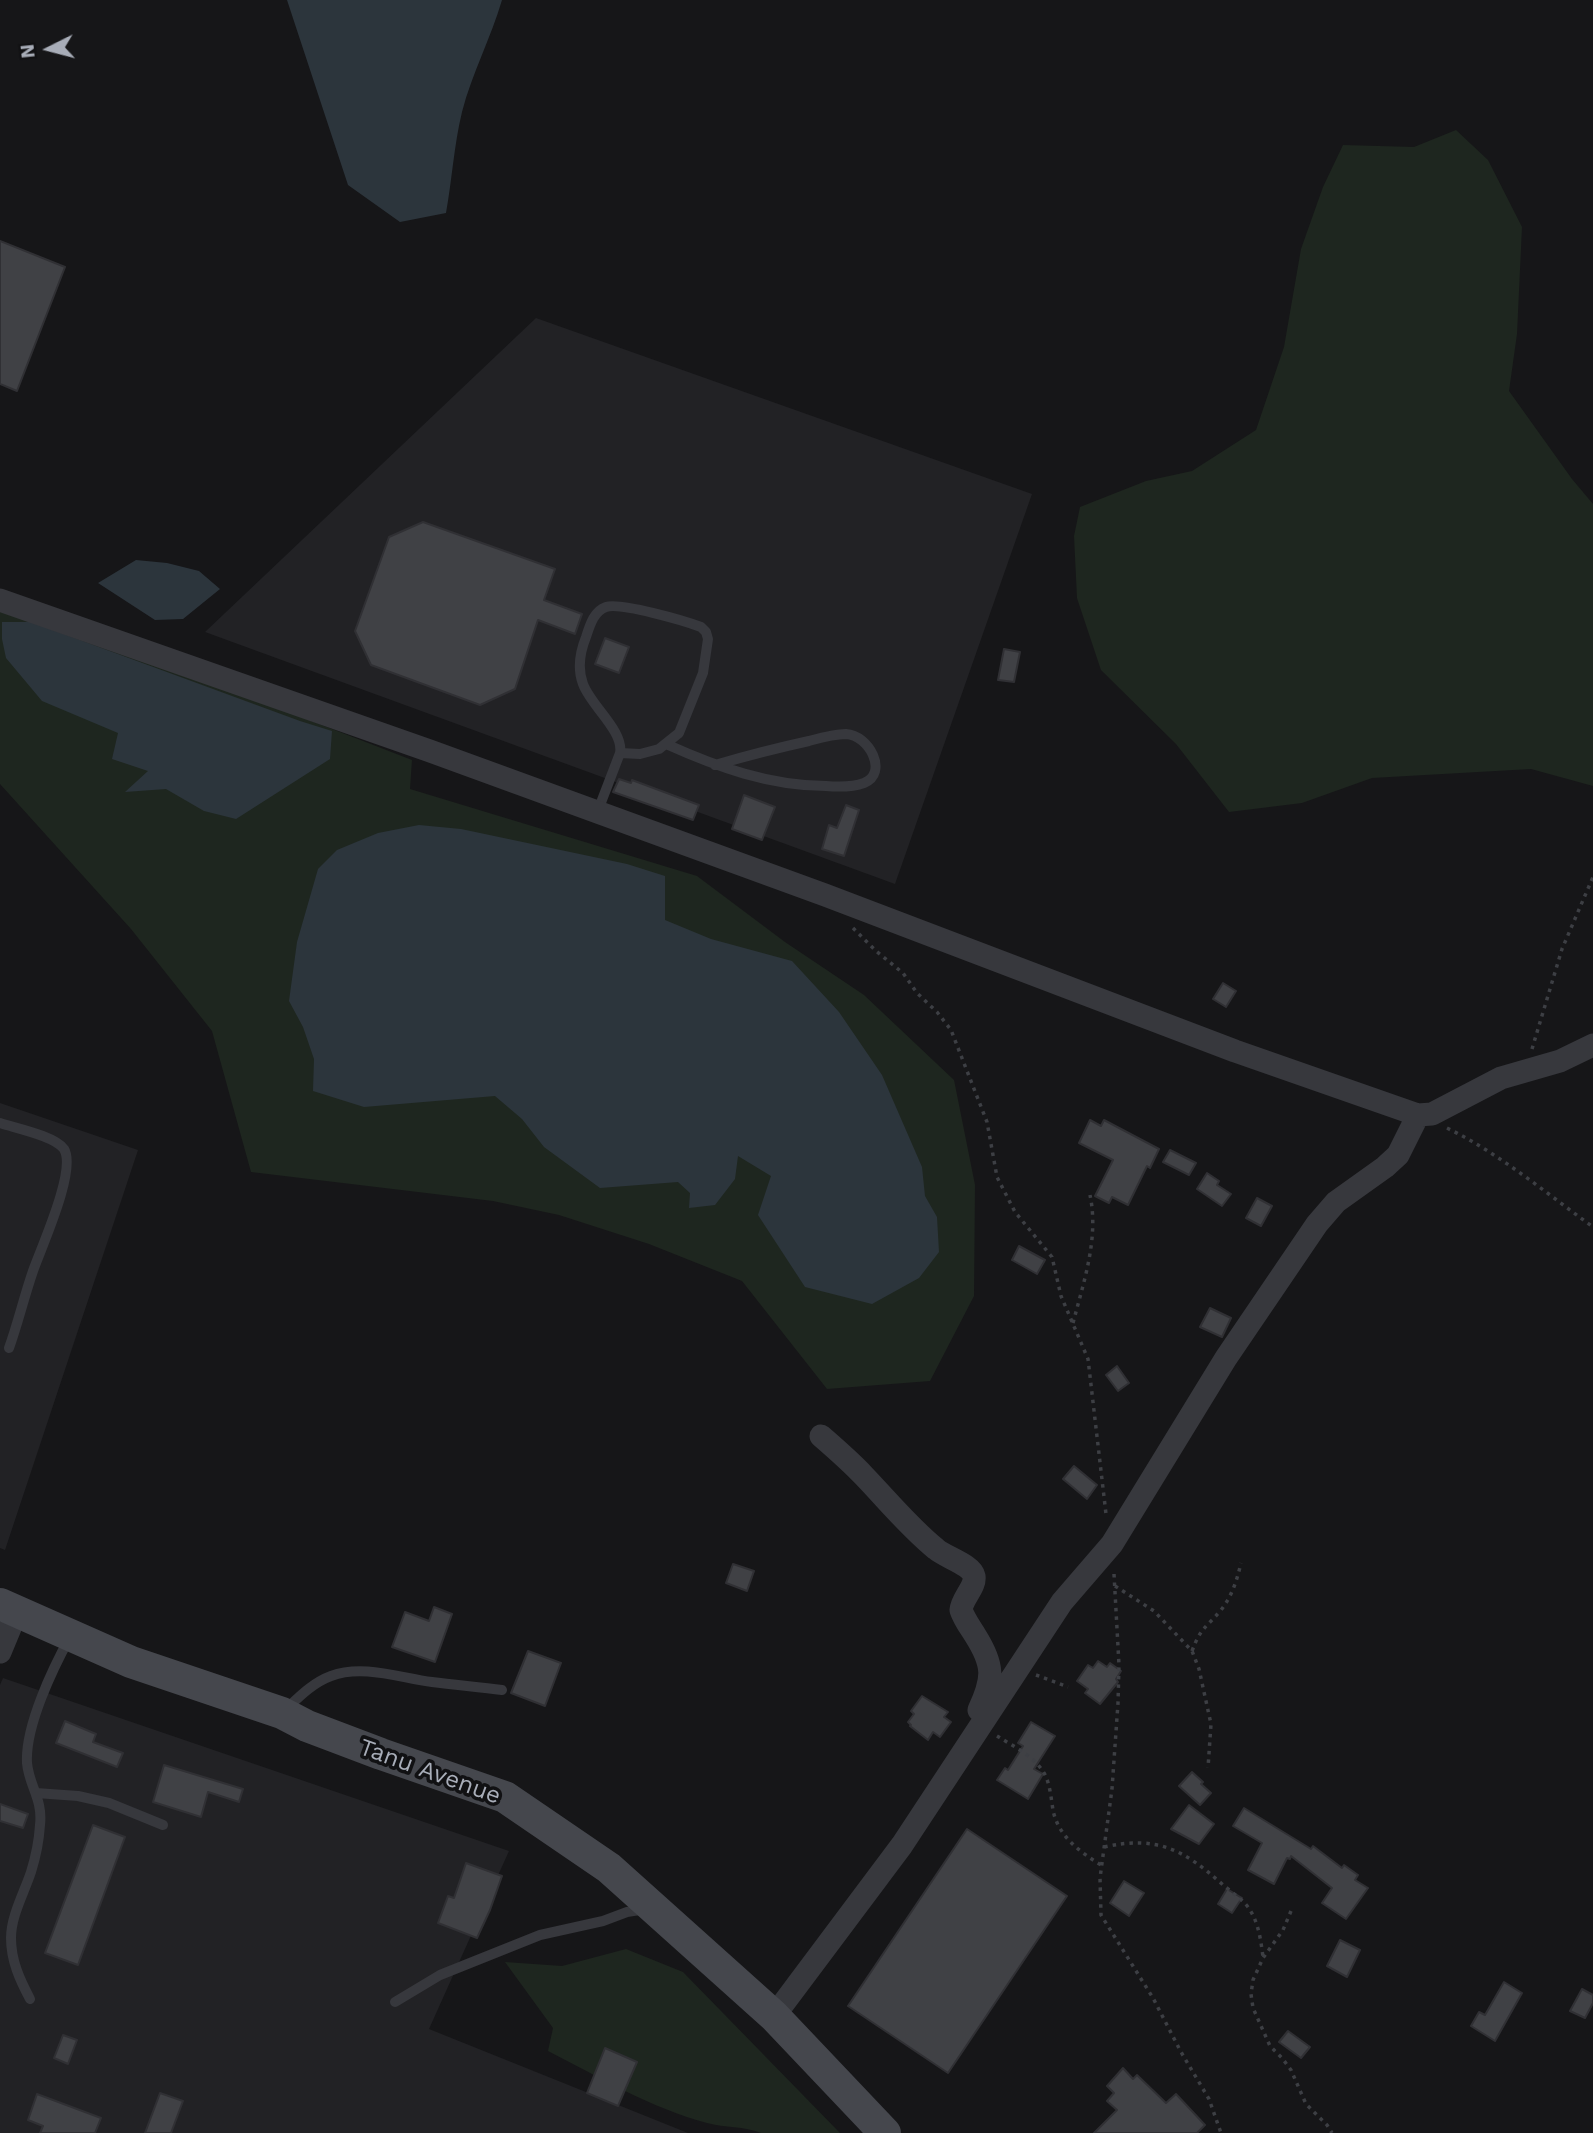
<!DOCTYPE html>
<html>
<head>
<meta charset="utf-8">
<style>
  body { margin:0 }
  #map { position:relative; width:1593px; height:2133px; overflow:hidden; background:#161618; font-family:"Work Sans",sans-serif }
  canvas { display:block }
  .north { position:absolute; left:14px; top:14px; width:70px; height:70px; -webkit-text-stroke:5px #111113; paint-order:stroke; rotate:264deg; font-size:19px; font-weight:700; line-height:28px; text-align:center; color:#a8adb8 }
  .north::after { content:''; display:block; margin:auto; width:24px; height:32px; background:#a8adb8; clip-path:polygon(50% 0,100% 100%,50% 72%,0 100%) }
</style>
</head>
<body>
<div id="map">
<canvas width="1593" height="2133"></canvas>
<div class="north">N</div>
</div>
<script>
const context = document.querySelector('canvas').getContext('2d');
context.lineJoin = 'round';
function fillPath(path, color) {
  context.fillStyle = color;
  context.fill(path, 'evenodd');
}
function stroke(path, color, width, dash) {
  context.strokeStyle = color;
  context.lineWidth = width;
  context.lineCap = dash ? 'butt' : 'round';
  context.setLineDash(dash || []);
  context.stroke(path);
}
function label(font, color, halo, rows, align = 'center') {
  context.font = font + ' "Work Sans",sans-serif';
  context.lineWidth = 7;
  context.setLineDash([]);
  context.textBaseline = 'middle';
  context.strokeStyle = halo;
  context.fillStyle = color;
  for (const [text, x, y, turn = 0] of rows) {
    context.save();
    context.translate(x, y);
    context.rotate((+turn || 0) * Math.PI / 180);
    context.textAlign = isNaN(turn) ? turn : align;
    if (halo) context.strokeText(text, 0, 0);
    context.fillText(text, 0, 0);
    context.restore();
  }
}
fillPath(new Path2D(`
  M536 318 1032 494 895 884 205 632Z
  M0 1103 138 1150 5 1550 0 1548Z
  M3 1678 509 1851 429 2029 688 2133H0V1685Z`), '#222225');
fillPath(new Path2D(`
  M1456 130 1488 160 1522 227 1517 334 1509 391 1572 479 1593 504V786L1531 769 1372 778 1302 803 1229 812 1176 744 1101 670 1077 598 1074 536 1080 507 1146 481 1192 471 1256 430 1284 347 1301 249 1323 187 1343 145 1414 147Z
  M15 606 412 760 410 789 697 876 785 942 864 995 954 1080 975 1185 974 1296 930 1381 827 1389 742 1281 649 1244 559 1215 493 1201 251 1172 212 1031 131 929 0 784V610Z
  M626 1949 683 1972 840 2133H761C744 2126 725 2128 707 2123 651 2108 599 2077 548 2051L553 2028 505 1962 562 1966Z`), '#1e261f');
fillPath(new Path2D(`
  M287 0H502C491 38 472 73 462 112 454 145 452 180 446 213L400 222 348 185Z
  M136 560 167 563 199 571 220 589 183 619 155 620 98 583Z
  M2 622H31L300 721 332 731 330 759 236 819 204 811 166 789 125 792 148 771 112 759 118 733 42 701 6 658 2 639Z
  M419 825 461 829 627 864 665 876V920L711 939 792 961 839 1012 882 1075 922 1167 925 1196 937 1217 939 1252 919 1278 872 1304 805 1287 758 1215 771 1176 738 1156 735 1179 715 1205 689 1208 690 1193 678 1182 600 1188 544 1147 522 1119 495 1096 364 1107 313 1091 314 1059 303 1027 289 1001 297 942 318 869 337 850 378 833Z`), '#2c353c');
const building = new Path2D(`
  M0 241 65 267 17 391 0 384Z
  M423 522 555 569 544 600 582 614 575 634 538 620 515 689 480 705 371 665 355 631 389 537Z
  M605 638 629 647 619 673 595 664Z
  M1004 649 1020 652 1014 682 998 680Z
  M619 779 631 783 632 780 699 805 693 820 613 792Z
  M744 795 775 807 762 840 732 829Z
  M846 805 859 810 844 856 822 849 829 825 837 828Z
  M1223 983 1236 991 1226 1007 1213 999Z
  M1090 1120 1101 1126 1104 1120 1159 1149 1150 1168 1147 1166 1128 1205 1112 1197 1109 1203 1095 1196 1113 1160 1079 1143Z
  M1170 1150 1196 1163 1189 1175 1163 1162Z
  M1207 1173 1219 1181 1217 1185 1231 1194 1222 1206 1197 1189Z
  M1257 1198 1272 1206 1261 1226 1246 1218Z
  M1019 1246 1045 1260 1037 1274 1012 1260Z
  M1210 1308 1231 1318 1222 1337 1200 1327Z
  M1117 1366 1129 1383 1118 1391 1106 1375Z
  M1074 1466 1097 1485 1087 1499 1063 1479Z
  M733 1564 754 1571 747 1591 726 1583Z
  M434 1607 452 1614 435 1662 392 1647 405 1612 429 1621Z
  M528 1651 561 1663 545 1706 511 1693Z
  M1098 1661 1107 1667 1110 1663 1121 1671 1116 1679 1118 1682 1100 1704 1085 1693 1088 1689 1077 1681 1088 1665 1093 1668Z
  M922 1696 948 1712 944 1717 951 1722 940 1737 933 1732 928 1740 910 1726 911 1725 908 1722 914 1714 911 1711Z
  M65 1721 96 1734 93 1742 123 1753 117 1767 56 1743Z
  M1031 1722 1055 1736 1034 1769 1043 1774 1028 1799 997 1780 1005 1768 1008 1770 1023 1746 1018 1743Z
  M164 1765 243 1789 239 1802 208 1792 201 1817 153 1802Z
  M1192 1772 1203 1782 1201 1784 1211 1793 1200 1805 1179 1786Z
  M0 1804 28 1814 23 1828 0 1821Z
  M1189 1805 1214 1824 1199 1844 1171 1829Z
  M1244 1808 1311 1849 1313 1846 1342 1868 1344 1865 1358 1875 1355 1880 1368 1888 1346 1919 1322 1903 1332 1888 1291 1856 1290 1859 1287 1858 1274 1884 1248 1870 1262 1843 1233 1826Z
  M93 1825 125 1837 78 1965 45 1953Z
  M967 1829 1067 1896 948 2073 848 2006Z
  M466 1863 502 1876 490 1910 477 1938 438 1923 448 1896 454 1898Z
  M1124 1881 1144 1893 1129 1916 1110 1903Z
  M1227 1889 1242 1898 1232 1913 1218 1904Z
  M1340 1940 1360 1950 1347 1977 1327 1966Z
  M1504 1982 1522 1993 1495 2041 1471 2026 1479 2012 1485 2015Z
  M1582 1989 1593 1995V2003L1585 2018 1570 2011Z
  M1288 2031 1310 2047 1301 2058 1279 2042Z
  M63 2035 77 2040 68 2064 54 2058Z
  M605 2048 637 2062 618 2106 587 2093Z
  M1123 2068 1133 2079 1137 2075 1166 2103 1176 2094 1205 2125 1197 2133H1094L1117 2110 1107 2101 1114 2093 1107 2086Z
  M160 2093 183 2101 171 2133H145Z
  M37 2094 101 2118 95 2133H40L43 2126 28 2120Z`);
fillPath(building, '#404145');
stroke(building, '#303034', 2);
stroke(new Path2D(`
  M853 928 876 951 903 973 917 993 937 1012 951 1030 987 1122 997 1177 1015 1212 1052 1257 1061 1296 1088 1359 1106 1514
  M1532 1049 1562 949 1593 877
  M1447 1128C1500 1154 1546 1193 1593 1227
  M1073 1323C1084 1281 1099 1238 1090 1195
  M1114 1574 1119 1665 1118 1703 1112 1789 1100 1878 1101 1915 1153 1998 1181 2052 1209 2099 1221 2133
  M1115 1586 1154 1611 1192 1651 1199 1669 1211 1724 1208 1768
  M1192 1651C1201 1627 1206 1628 1221 1610 1232 1596 1237 1580 1241 1563
  M1036 1675 1068 1687
  M997 1736C1013 1746 1034 1756 1044 1773 1050 1783 1051 1798 1053 1810 1058 1836 1080 1852 1101 1865
  M1104 1847C1157 1835 1184 1850 1222 1884 1231 1892 1244 1900 1250 1910 1259 1924 1261 1942 1263 1957
  M1291 1911 1283 1930 1263 1958 1253 1980 1251 1994 1253 2008 1270 2046 1282 2058 1291 2070 1306 2104 1327 2125 1332 2133`), '#3d3f44', 3.5, [3.5, 5]);
stroke(new Path2D(`
  M666 744C717 767 770 786 826 786 838 787 853 787 864 783 889 773 869 735 846 734 834 734 820 738 809 741 777 748 746 756 715 765
  M597 813 620 753C624 731 591 706 583 684 577 668 580 652 586 637 590 625 594 611 606 607 620 602 685 621 701 627L706 632 708 639 703 673 679 733 659 749 640 754 620 753
  M0 1123C15 1128 55 1136 64 1149 77 1170 41 1248 33 1271 24 1297 18 1323 9 1348
  M284 1711C298 1698 312 1683 331 1676 363 1664 400 1678 432 1682 455 1685 479 1687 502 1690
  M36 1793 78 1796 109 1803 163 1825
  M30 1999C20 1980 11 1961 11 1938 11 1916 24 1893 31 1872 36 1856 39 1841 40 1825 43 1799 29 1786 27 1763 25 1726 53 1668 70 1637
  M395 2002 440 1975 540 1935 603 1921 627 1912 646 1909`), '#37383d', 10);
stroke(new Path2D(`
  M0 600 430 751 825 895 1235 1051 1418 1115 1432 1114 1501 1078 1560 1061 1593 1045
  M821 1436C836 1449 851 1462 864 1476 888 1501 909 1527 936 1549 945 1557 972 1565 974 1576 976 1587 962 1598 961 1610 964 1619 970 1627 975 1635 994 1665 994 1678 979 1710
  M0 1652 17 1611
  M774 2016 902 1845 1062 1602 1112 1544 1226 1358 1317 1224 1336 1202 1385 1167 1398 1155 1418 1115`), '#37383d', 23);
stroke(new Path2D(`
  M0 1604 131 1662 282 1713 307 1726 381 1754 505 1797 609 1868 774 2016 885 2133`), '#45474d', 32);
label('24px', '#a8adb8', '#111113', [
  ["Tanu Avenue",430,1772,20]
]);
</script>
</body>
</html>
